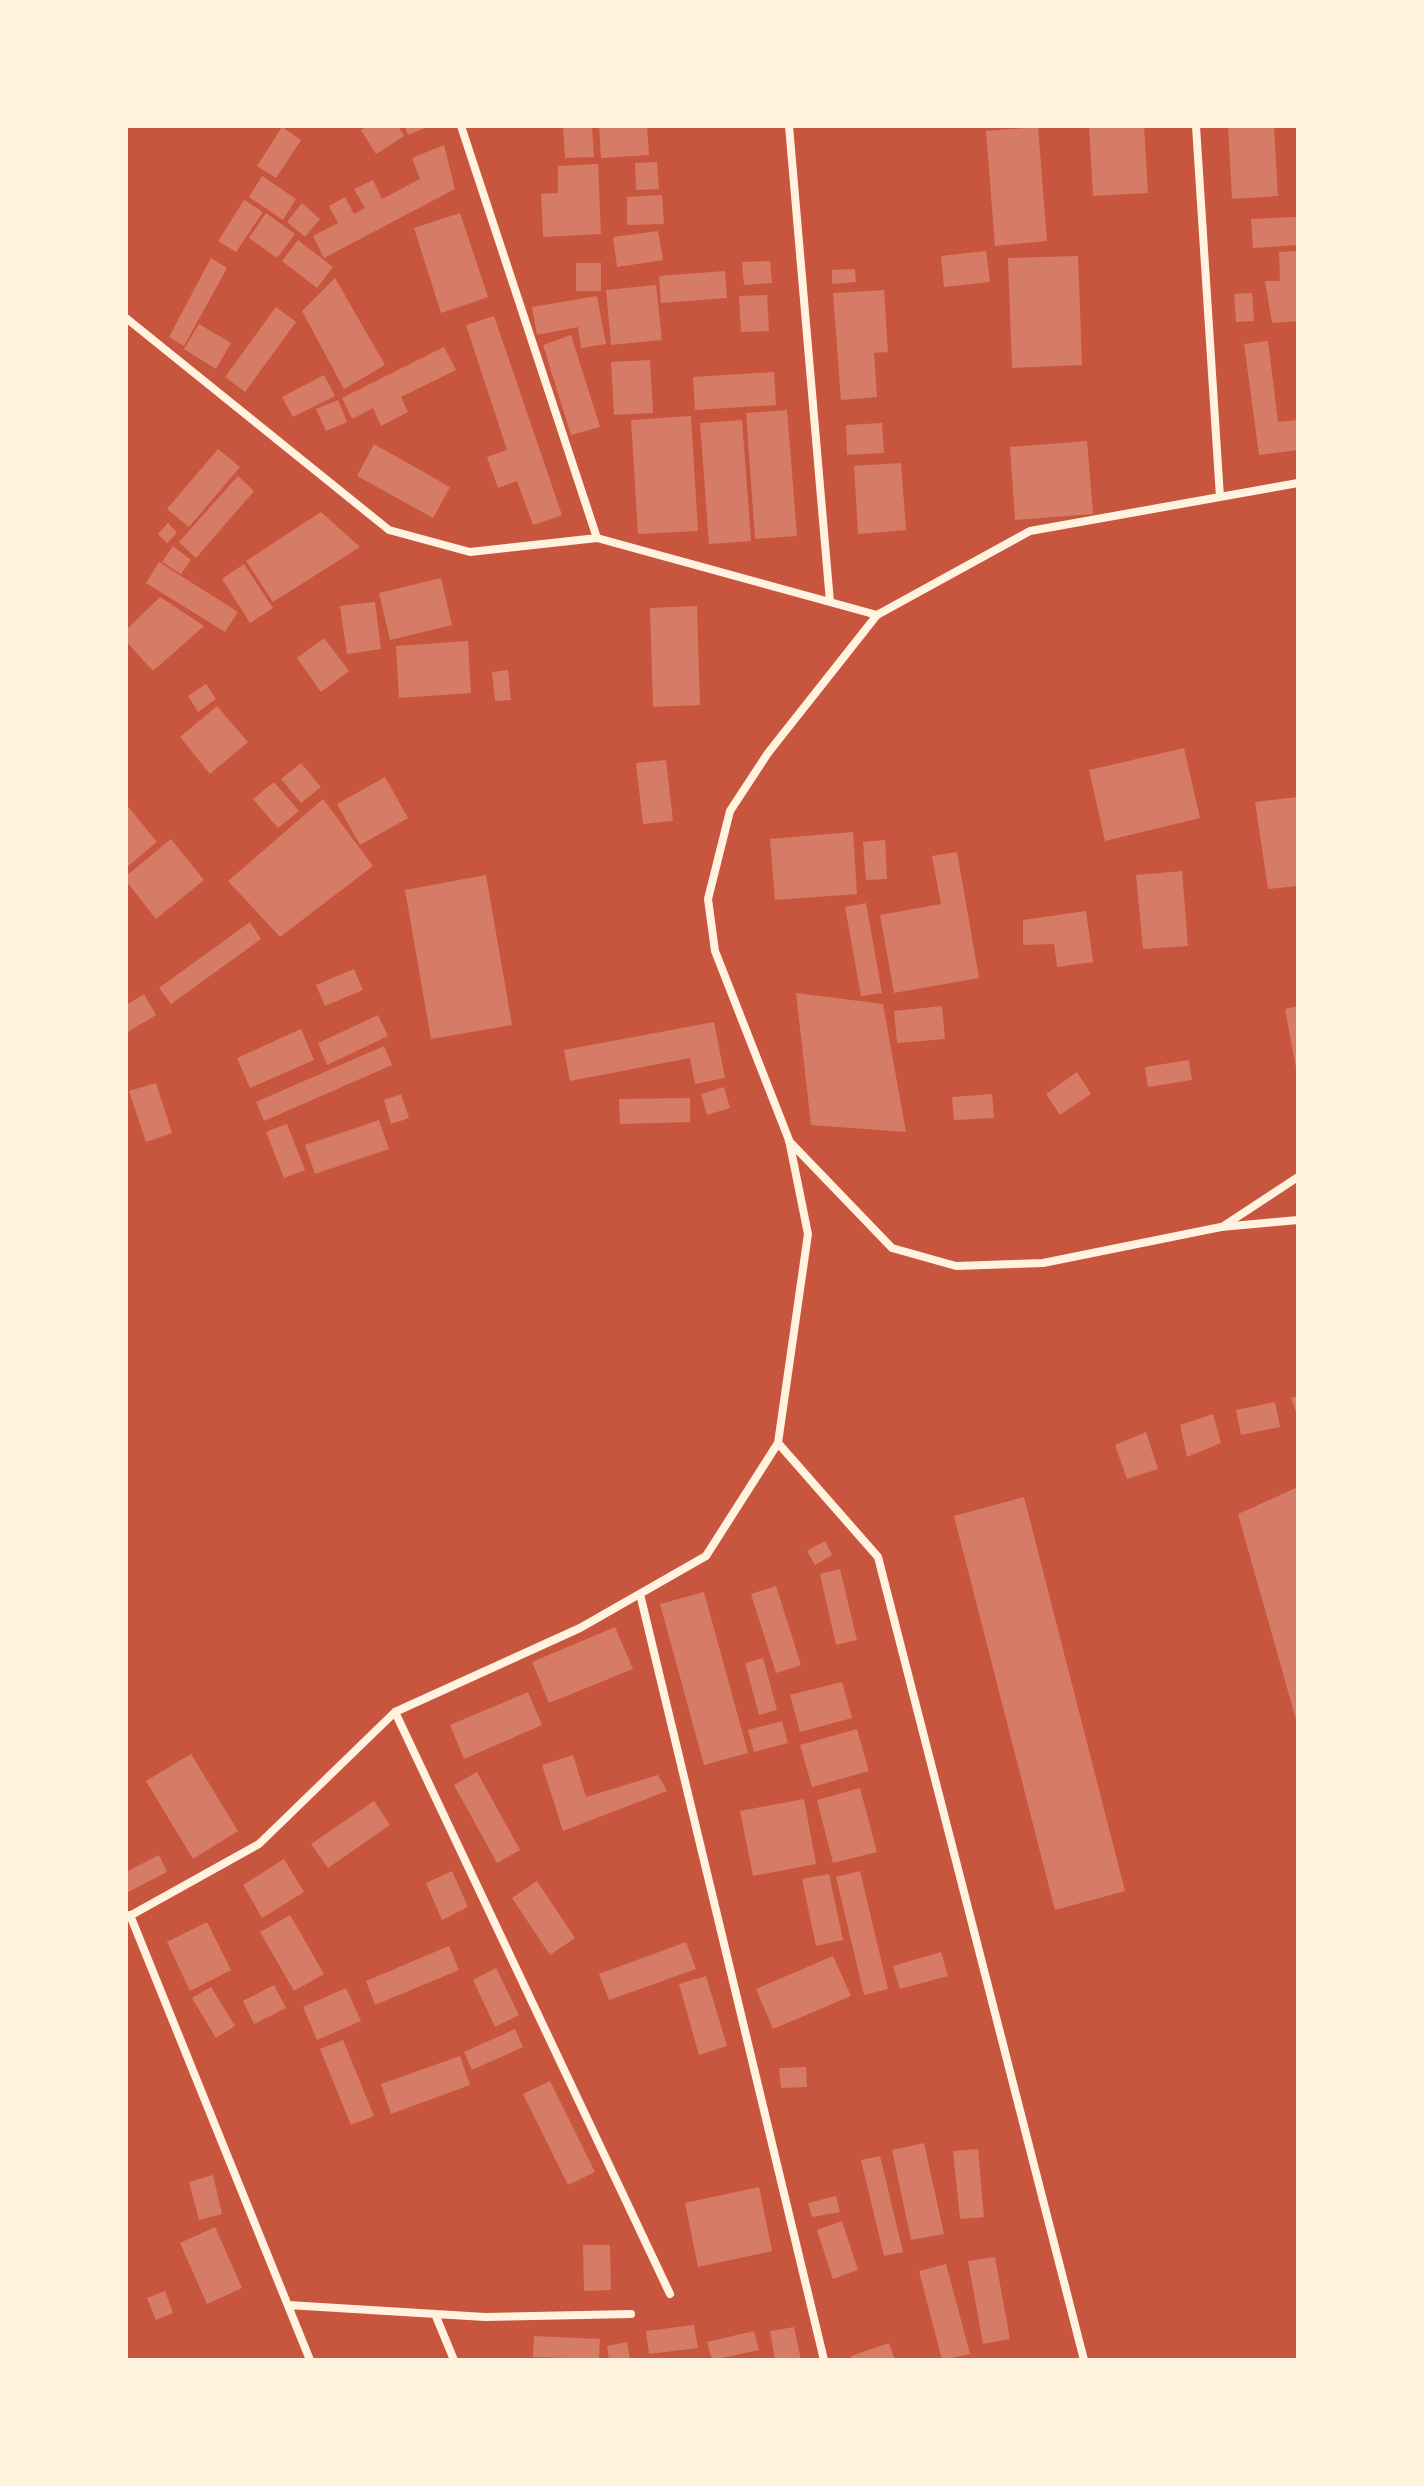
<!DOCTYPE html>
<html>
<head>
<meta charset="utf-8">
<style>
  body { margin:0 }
  #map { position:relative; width:1424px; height:2486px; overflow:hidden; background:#c8553d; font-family:"Exo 2",sans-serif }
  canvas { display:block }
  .frame { position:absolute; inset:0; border:128px solid #fff3e0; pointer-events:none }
</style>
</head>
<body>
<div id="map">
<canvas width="1424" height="2486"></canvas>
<div class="frame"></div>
</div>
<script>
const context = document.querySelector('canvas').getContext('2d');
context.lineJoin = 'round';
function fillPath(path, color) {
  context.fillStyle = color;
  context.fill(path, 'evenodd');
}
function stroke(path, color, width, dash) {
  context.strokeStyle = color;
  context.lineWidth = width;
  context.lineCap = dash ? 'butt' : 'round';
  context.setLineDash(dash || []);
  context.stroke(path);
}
fillPath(new Path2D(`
  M368 126H398L404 136 376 154 361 130Z
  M405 126H430L408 135Z
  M563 126H592L594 157 565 158Z
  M599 126H647L649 155 601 158Z
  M1089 126H1144L1148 193 1093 196Z
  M1228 126H1274L1278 196 1232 199Z
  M282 127 301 140 276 178 257 166Z
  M1038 127 1047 241 995 246 986 131Z
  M444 145 455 189 324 258 313 236 338 223 329 206 345 197 354 214 365 208 354 189 373 180 382 199 420 179 412 158Z
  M657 162 659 189 636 190 635 163Z
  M598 164 601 234 543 237 541 194 558 193V166Z
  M262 176 296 199 283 220 249 197Z
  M662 195 664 224 627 225V197Z
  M244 200 263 212 236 252 218 241Z
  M302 203 320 219 305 237 287 222Z
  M266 213 295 234 277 258 249 238Z
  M460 213 488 297 441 313 414 228Z
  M1296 217 1297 245 1253 248 1251 219Z
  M658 231 663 260 617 267 613 237Z
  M298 240 333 267 317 288 282 261Z
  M986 251 990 282 944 287 941 256Z
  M1298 251V321L1272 323 1265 281H1280L1279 252Z
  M1078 256 1082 365 1012 368 1008 258Z
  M211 258 227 268 184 346 169 337Z
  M770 261 772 283 744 285 742 262Z
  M576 263H601V291H576Z
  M855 269 856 282 832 284V270Z
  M725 271 727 298 661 303 659 276Z
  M335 278 385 365 344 389 302 311Z
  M656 285 662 340 611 345 606 290Z
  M884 290 888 352 874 353 877 397 841 400 833 293Z
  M1252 293 1254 321 1236 322 1234 294Z
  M767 295 769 331 741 332 739 296Z
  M597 296 606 344 581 348 578 327 537 335 532 307Z
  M276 307 296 322 245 392 225 377Z
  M494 316 562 515 533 525 517 481 498 488 487 457 507 450 466 325Z
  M199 324 231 343 216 369 184 349Z
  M571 335 600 427 571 435 543 345Z
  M1268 341 1278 422 1298 420V450L1259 455 1244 344Z
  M444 347 456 370 401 397 408 412 381 426 373 408 352 419 342 398Z
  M650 360 653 413 614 415 611 362Z
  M774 372 776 405 695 410 693 377Z
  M324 375 335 396 293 417 282 397Z
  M338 400 347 422 326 431 316 409Z
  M787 410 797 536 755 539 746 413Z
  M691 416 698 531 638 534 631 420Z
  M742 420 751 541 709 544 700 423Z
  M882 423 884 453 847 455 846 425Z
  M1087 441 1093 514 1015 520 1010 447Z
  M374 444 450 487 433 518 357 476Z
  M218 449 240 467 189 527 167 509Z
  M901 463 906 530 858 534 854 466Z
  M238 476 254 491 196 558 179 542Z
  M321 512 360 547 273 602 246 561Z
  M168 523 177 533 167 543 158 534Z
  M173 546 191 560 181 574 162 562Z
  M159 562 238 612 225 632 146 583Z
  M244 564 273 608 250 623 222 579Z
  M441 578 452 625 390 640 379 593Z
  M160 597 204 626 153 671 126 641V630Z
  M375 602 381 649 347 654 340 606Z
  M697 606 700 705 653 707 650 608Z
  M324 638 349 671 321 692 297 658Z
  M468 641 471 693 399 698 396 646Z
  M508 670 511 700 495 701 492 672Z
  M206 684 216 699 198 712 188 696Z
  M217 706 248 742 210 774 180 737Z
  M1184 748 1200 818 1105 841 1089 770Z
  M666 760 673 821 643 824 636 763Z
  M301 763 321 787 301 803 281 779Z
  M385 777 408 818 360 845 337 804Z
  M274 782 299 811 278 828 253 799Z
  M1298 797V886L1268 889 1255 802Z
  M323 799 373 866 280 937 228 881Z
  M126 804 157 842 126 868Z
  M853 832 857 894 775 900 770 839Z
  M171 839 204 880 156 919 126 881V876Z
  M885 840 887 879 866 880 863 842Z
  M957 852 979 978 894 993 880 915 941 904 932 856Z
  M1182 871 1188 946 1143 949 1136 875Z
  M486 875 512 1025 431 1039 405 890Z
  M866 903 882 993 861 996 845 907Z
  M1086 911 1093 962 1057 967 1054 944 1023 945V920Z
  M250 922 261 939 171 1004 159 988Z
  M354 969 363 990 325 1006 316 985Z
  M796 993 883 1004 906 1132 811 1125Z
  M144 994 156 1015 126 1033V1005Z
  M942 1006 945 1039 897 1043 894 1011Z
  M1298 1006V1068H1296L1285 1009Z
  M378 1015 388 1036 327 1065 318 1043Z
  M714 1022 725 1078 695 1084 690 1058 570 1081 564 1050Z
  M301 1029 314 1060 250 1088 237 1058Z
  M384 1046 392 1065 264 1121 256 1102Z
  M1189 1060 1192 1080 1148 1087 1145 1067Z
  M1077 1072 1091 1094 1060 1115 1046 1094Z
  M156 1083 172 1133 146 1142 129 1091Z
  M724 1087 730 1108 707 1115 701 1094Z
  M401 1094 409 1118 391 1124 384 1100Z
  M992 1094 994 1118 954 1120 952 1097Z
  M690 1098V1122L620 1124 619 1099Z
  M379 1120 389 1149 315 1174 305 1145Z
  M287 1124 305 1170 284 1178 266 1132Z
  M1298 1396V1417L1291 1398Z
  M1275 1402 1280 1427 1241 1435 1236 1410Z
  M1213 1414 1221 1443 1187 1457 1180 1425Z
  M1146 1432 1158 1469 1127 1479 1115 1445Z
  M1298 1487V1723H1297L1238 1514Z
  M1024 1497 1125 1891 1055 1910 954 1516Z
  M825 1541 832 1555 815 1565 807 1551Z
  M840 1569 857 1640 836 1645 820 1574Z
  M776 1586 801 1665 776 1673 751 1594Z
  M704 1592 748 1753 704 1765 660 1604Z
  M615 1627 633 1669 549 1703 532 1662Z
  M763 1658 777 1710 759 1715 745 1663Z
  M842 1682 852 1718 800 1732 790 1695Z
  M528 1692 542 1725 464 1759 450 1725Z
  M782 1721 788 1743 754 1752 748 1730Z
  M857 1729 869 1771 812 1787 800 1745Z
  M191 1754 238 1831 193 1859 146 1781Z
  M573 1755 586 1797 658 1775 667 1791 563 1831 542 1765Z
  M477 1772 520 1850 497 1863 454 1785Z
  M860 1788 877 1852 833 1863 817 1800Z
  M804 1799 816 1864 753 1876 740 1811Z
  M374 1801 390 1825 328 1868 311 1844Z
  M159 1855 167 1872 128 1892 126 1872Z
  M284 1859 304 1892 262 1918 243 1885Z
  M452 1871 468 1907 442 1920 426 1883Z
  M860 1871 888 1989 864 1995 836 1877Z
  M829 1874 843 1940 816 1946 802 1879Z
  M537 1881 575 1938 550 1955 512 1898Z
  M290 1915 324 1974 294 1991 260 1932Z
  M207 1922 231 1970 190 1991 167 1942Z
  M686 1942 696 1969 609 2000 599 1974Z
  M449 1946 459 1970 375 2005 366 1981Z
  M941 1952 948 1976 900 1989 893 1966Z
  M833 1956 851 1996 773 2029 756 1989Z
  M496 1968 519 2015 495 2027 473 1980Z
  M706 1976 727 2046 699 2055 679 1984Z
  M274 1985 286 2008 254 2024 243 2001Z
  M211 1987 235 2026 216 2038 192 1998Z
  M346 1988 361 2021 317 2040 303 2007Z
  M515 2029 523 2047 472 2070 464 2052Z
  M343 2040 374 2116 351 2125 320 2049Z
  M460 2056 470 2085 391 2114 381 2084Z
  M806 2067 807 2087 781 2088 779 2068Z
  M550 2081 595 2172 568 2185 523 2094Z
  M924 2143 944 2234 911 2240 892 2150Z
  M978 2149 984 2217 960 2219 953 2151Z
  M880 2156 903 2252 884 2256 861 2160Z
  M213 2175 222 2214 199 2220 189 2182Z
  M759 2187 772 2251 698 2267 685 2203Z
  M836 2196 840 2212 812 2217 808 2203Z
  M842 2221 858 2270 833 2279 817 2230Z
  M215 2227 242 2288 207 2304 180 2243Z
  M583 2245H610L611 2290 584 2291Z
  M995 2257 1010 2339 983 2344 968 2261Z
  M946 2264 970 2354 942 2360 919 2271Z
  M165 2291 173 2313 156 2320 147 2298Z
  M694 2325 698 2348 649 2354 646 2331Z
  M794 2327 801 2360H775L770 2331Z
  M754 2331 759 2350 712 2360 707 2342Z
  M534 2336 600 2339 599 2359 533 2357Z
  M627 2342 630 2360H609L607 2346Z
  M889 2343 895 2360H852L851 2356Z`), '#d67c66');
stroke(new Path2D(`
  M461 126 597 538 877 615
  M789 126 830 602
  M1196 126 1220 497
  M126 318 389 530 470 552 597 538
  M789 1141 892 1248 956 1266 1043 1263 1221 1227 1298 1220
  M1225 1225 1298 1177
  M778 1443 878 1557 1084 2360
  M640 1594 824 2360
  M395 1712 670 2294
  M130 1915 310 2360
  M126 1918 259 1844 395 1712 580 1628 706 1556 778 1443 808 1234 789 1140 715 951 708 899 730 811 768 753 877 615 1030 531 1298 483
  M288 2305 485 2317 631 2314
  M435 2314 454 2360`), '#fff3e0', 8);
</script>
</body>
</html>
